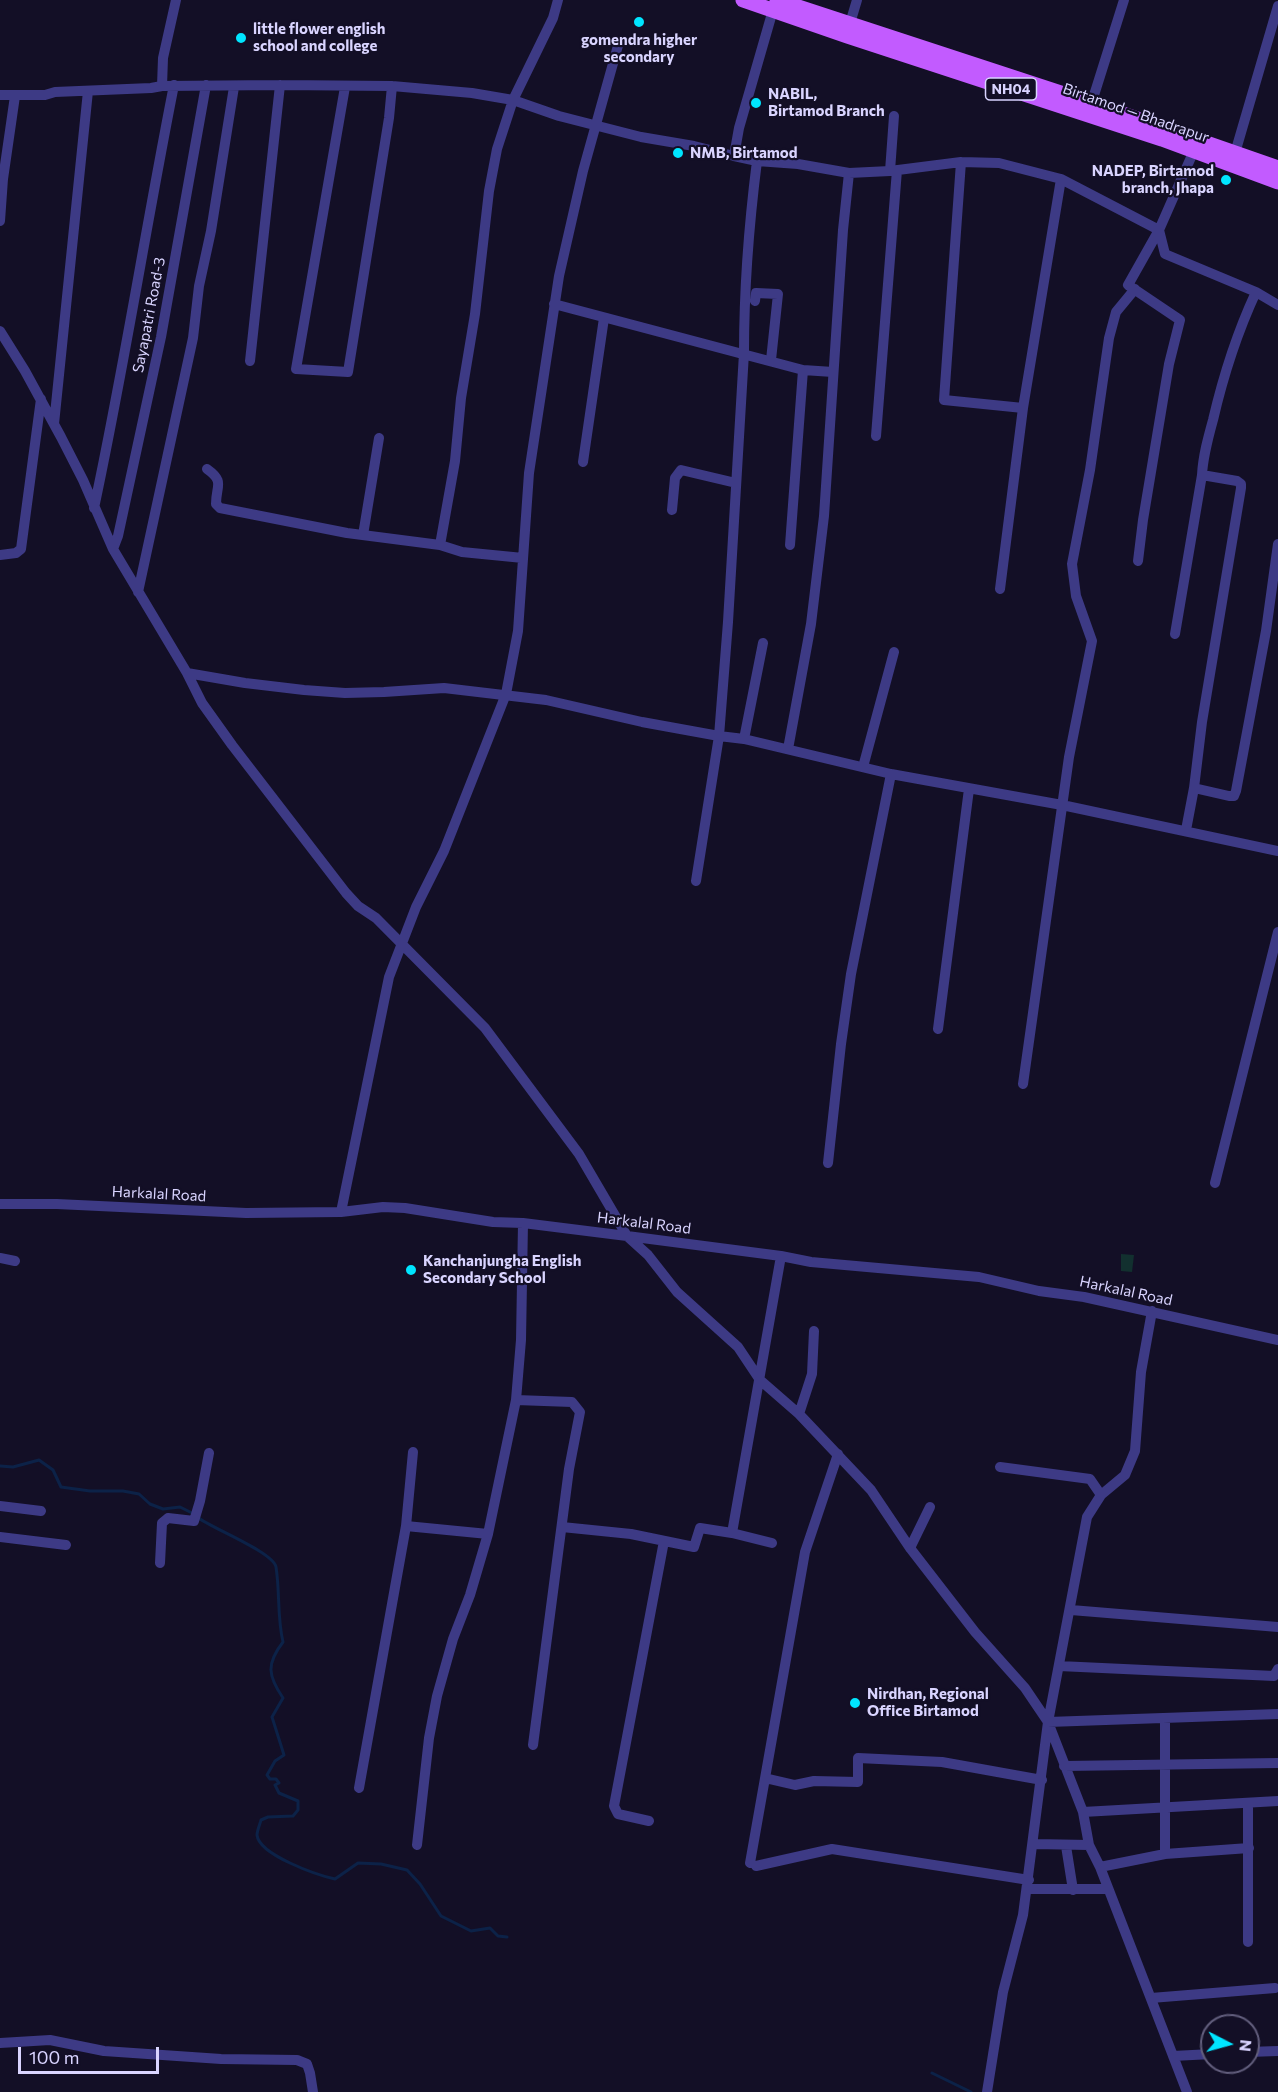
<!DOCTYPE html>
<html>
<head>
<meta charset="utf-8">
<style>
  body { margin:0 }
  #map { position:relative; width:1278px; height:2092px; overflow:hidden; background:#130f26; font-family:Commissioner,sans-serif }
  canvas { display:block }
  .north { position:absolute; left:1200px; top:2014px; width:60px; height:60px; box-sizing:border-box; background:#130f26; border:2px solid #625e7d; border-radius:50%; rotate:96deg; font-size:16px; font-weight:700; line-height:24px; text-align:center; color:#d9d4ff }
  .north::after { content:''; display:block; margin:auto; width:21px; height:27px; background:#00e5ff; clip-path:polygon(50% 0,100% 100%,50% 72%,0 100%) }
  .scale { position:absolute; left:18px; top:2047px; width:141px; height:27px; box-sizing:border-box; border:3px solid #d9d4ff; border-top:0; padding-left:8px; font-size:18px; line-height:21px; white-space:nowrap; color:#d9d4ff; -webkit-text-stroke:4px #130f26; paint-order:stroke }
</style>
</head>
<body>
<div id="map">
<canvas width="1278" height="2092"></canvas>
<div class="north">N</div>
<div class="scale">100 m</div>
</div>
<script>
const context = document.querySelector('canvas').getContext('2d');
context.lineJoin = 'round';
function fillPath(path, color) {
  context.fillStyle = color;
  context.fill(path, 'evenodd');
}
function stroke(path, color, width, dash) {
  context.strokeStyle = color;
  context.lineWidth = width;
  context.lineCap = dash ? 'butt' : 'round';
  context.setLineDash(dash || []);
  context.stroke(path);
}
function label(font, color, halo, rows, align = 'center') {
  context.font = font + ' Commissioner,sans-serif';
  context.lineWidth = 4.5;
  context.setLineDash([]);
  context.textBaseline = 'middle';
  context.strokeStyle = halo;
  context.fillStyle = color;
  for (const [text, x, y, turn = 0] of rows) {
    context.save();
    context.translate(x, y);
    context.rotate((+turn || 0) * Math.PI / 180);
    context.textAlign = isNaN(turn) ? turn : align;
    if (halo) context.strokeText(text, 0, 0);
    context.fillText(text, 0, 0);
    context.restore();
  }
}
fillPath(new Path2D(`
  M1121 1254 1134 1255 1132 1272 1121 1271Z`), '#12302f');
stroke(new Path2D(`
  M0 1466 13 1467 39 1460 53 1470 61 1487 90 1491H123L139 1494 150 1504 163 1509 180 1507 192 1513
  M197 1517C211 1528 273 1552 276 1567 280 1592 277 1617 283 1642 266 1664 268 1676 283 1698L272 1717 284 1755 275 1761 267 1775 270 1779H276L279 1783 275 1785 279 1793 298 1801V1810L293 1816 268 1817 261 1820C260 1824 257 1831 257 1835 259 1855 317 1875 335 1879L358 1863 381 1864 407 1870 420 1884 441 1916 471 1931 490 1928 498 1936 507 1937
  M932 2073 971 2092`), '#0c2248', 3);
stroke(new Path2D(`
  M176 0 163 58 162 86 280 85 392 86 472 93 513 100 559 116 641 137 694 146 734 156 739 128 773 10
  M848 30 857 0
  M345 87 296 369 348 372 389 118 392 86
  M0 95H45L55 92 151 88 162 86
  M1090 108 1124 0
  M1235 153 1278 6
  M734 156 757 161 798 164 849 173 890 171 961 162 999 163 1061 179 1159 230 1165 254 1256 292 1278 305
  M961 162 944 400 1023 408
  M890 171 894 116
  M0 221 3 179 15 96
  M755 301 756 293 778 294 771 360
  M554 304 803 370
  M0 331 25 371 61 437 83 480 113 549 187 673 202 703 232 745 346 893 358 906 376 918 485 1028 579 1154 627 1236 648 1255 677 1292 738 1347 760 1380 799 1414 871 1490 910 1548 975 1632 1025 1688 1048 1722 1083 1812 1089 1845 1100 1867 1187 2092
  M250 361 280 85
  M54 424 88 91
  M876 436 897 170
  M583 462 604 318
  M207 469C225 482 216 485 216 504L220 508 347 533 440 545
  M1202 475C1203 456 1208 438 1213 420 1223 377 1237 333 1256 292
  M94 508C124 368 146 226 174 85
  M672 510 675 478 681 470 736 483
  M363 535 379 438
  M790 545 803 370 833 372
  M113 549 118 536 161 337 206 85
  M0 555 16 553 21 549 41 399
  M523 558 462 552 440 545 455 461 461 398 475 314 489 191 497 149 513 100 553 18 558 0
  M1138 561 1143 520 1169 364 1180 320 1128 285 1159 230 1196 146
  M1000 589 1023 408 1061 179
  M138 592 193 338 199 286 211 231 234 87
  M1175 634 1202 475 1237 481 1241 484V488L1202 722 1194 788
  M187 673 245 683 304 690 345 693 384 692 444 688 546 700 642 722 719 736 744 739 891 774 1062 805 1278 851
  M744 739 763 643
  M788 749 811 624 824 516 843 230 849 173
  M863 767 894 652
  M1186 830 1194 788 1229 796H1234L1236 791 1266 631 1278 544
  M696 881 719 736 728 622 744 353C744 289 749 224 757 161
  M938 1029 969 789
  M1023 1084 1069 757 1092 641 1076 596 1072 564 1090 470 1109 338 1116 312 1135 289
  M828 1163 841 1044 851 974 891 774
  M1215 1183 1278 932
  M0 1204H57L246 1213 341 1212 383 1207 405 1208 493 1222 523 1223 627 1236 781 1256 811 1262 979 1277 1039 1291 1084 1297 1278 1340
  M341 1212 389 977 416 907 444 851 506 694 518 631 529 473 559 276 583 171 619 42
  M0 1258 15 1261
  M516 1400 572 1402 580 1412 569 1469 533 1745
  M799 1414 812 1374 814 1331
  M1000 1467 1090 1479 1101 1495
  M0 1506 41 1511
  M406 1526 488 1534
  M562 1527 631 1534 694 1547 700 1528 732 1533 772 1543
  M732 1533 781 1256
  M0 1537 66 1545
  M910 1548 930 1507
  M160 1563 162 1523 168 1518 194 1521 200 1501 209 1453
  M1071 1610 1278 1627
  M1059 1666 1274 1676 1278 1669
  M1048 1722 1278 1714
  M1064 1766 1278 1763
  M769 1779 795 1785 814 1781 858 1782V1758L942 1762 1042 1780
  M359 1788 406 1526 413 1452
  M1083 1812 1278 1801
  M649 1821 618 1814 614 1806 664 1541
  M1034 1844 1089 1845
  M417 1845 429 1738 437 1696 453 1639 470 1595 488 1534 516 1400 521 1340 523 1223
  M1066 1846 1073 1890
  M1165 1854V1718
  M750 1863 805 1552 838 1454
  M756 1866 832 1849 1029 1880
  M1100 1867 1165 1854 1249 1848
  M1028 1889H1108
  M1248 1942V1804
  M1151 1998 1275 1988
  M0 2043 50 2040 104 2051 221 2059 297 2060 307 2064 310 2073 313 2092
  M1248 2052 1278 2051
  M1173 2056 1212 2054
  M987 2092 1003 1992 1023 1915 1048 1722 1087 1517 1101 1495 1125 1475 1135 1451 1141 1372 1152 1311`), '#3d3a85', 10);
stroke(new Path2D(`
  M743 0 847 36 1162 139 1278 182
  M777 0 1091 103 1278 168`), '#c25bff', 15);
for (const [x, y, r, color] of [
  [639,22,6,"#00e5ff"],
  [241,38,6,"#00e5ff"],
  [756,103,6,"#00e5ff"],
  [678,153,6,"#00e5ff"],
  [1226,180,6,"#00e5ff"],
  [411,1270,6,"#00e5ff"],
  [855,1703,6,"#00e5ff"]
]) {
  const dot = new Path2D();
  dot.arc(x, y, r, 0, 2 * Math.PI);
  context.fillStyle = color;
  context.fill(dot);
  stroke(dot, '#130f26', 2);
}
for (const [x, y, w] of [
  [1011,89,51]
]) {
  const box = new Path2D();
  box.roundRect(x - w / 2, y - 11, w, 22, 4.5);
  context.fillStyle = '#130f26';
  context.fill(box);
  stroke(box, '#d9d4ff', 1.5);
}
label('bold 14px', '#d9d4ff', null, [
  ["NH04",1011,89]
]);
label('bold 15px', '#d9d4ff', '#130f26', [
  ["little flower english",253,29],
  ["school and college",253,46],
  ["gomendra higher",639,40,"center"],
  ["secondary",639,57,"center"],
  ["NABIL,",768,94],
  ["Birtamod Branch",768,111],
  ["NMB, Birtamod",690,153],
  ["NADEP, Birtamod",1214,171,"right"],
  ["branch, Jhapa",1214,188,"right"],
  ["Kanchanjungha English",423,1261],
  ["Secondary School",423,1278],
  ["Nirdhan, Regional",867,1694],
  ["Office Birtamod",867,1711]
], 'left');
label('15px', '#d9d4ff', '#130f26', [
  ["Birtamod — Bhadrapur",1136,113,19],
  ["Sayapatri Road-3",149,315,-79],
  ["Harkalal Road",159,1194,3],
  ["Harkalal Road",644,1223,7],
  ["Harkalal Road",1126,1291,12]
]);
</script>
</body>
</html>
